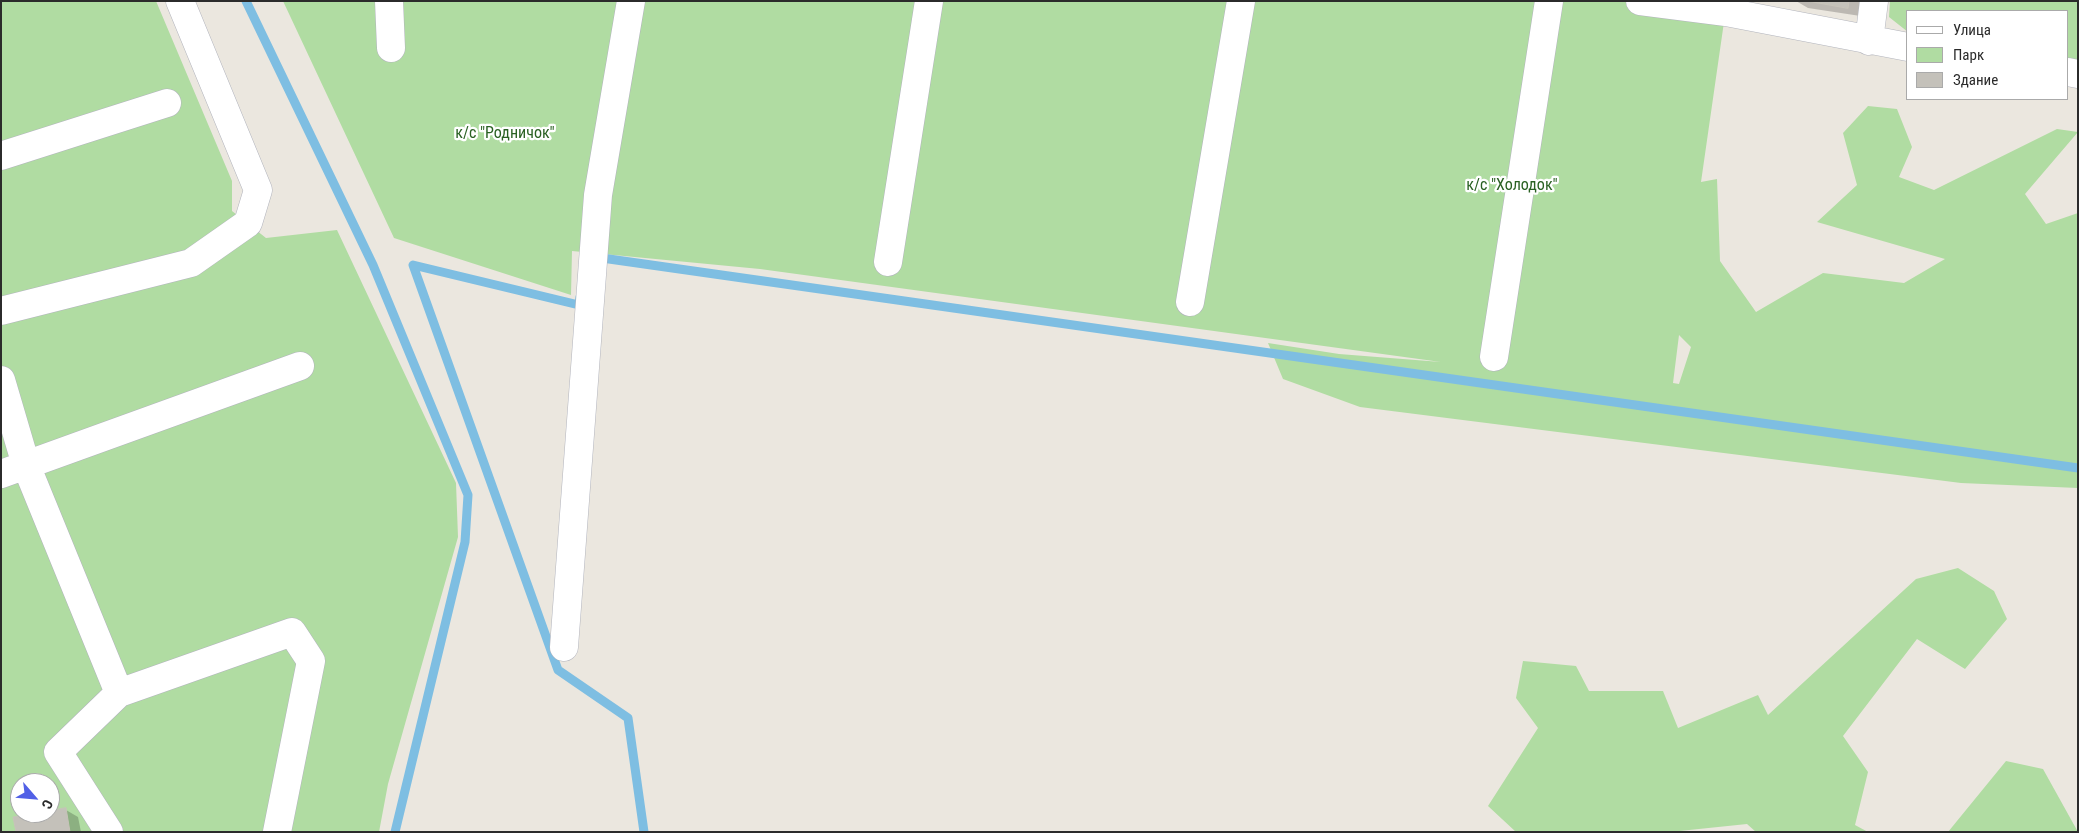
<!DOCTYPE html>
<html>
<head>
<meta charset="utf-8">
<style>
  body { margin:0 }
  #map { position:relative; width:2079px; height:833px; overflow:hidden; background:#ebe7df; font-family:"Roboto Condensed",sans-serif }
  canvas { display:block }
  .frame { position:absolute; inset:0; border:2px solid #2b2b2b; pointer-events:none }
  .legend { position:absolute; left:1906px; top:10px; width:162px; height:90px; box-sizing:border-box; background:#fff; border:1px solid #aaa; margin:0; padding:6px 9px; list-style:none; font-size:15px; color:#2b2b2b }
  .legend li { display:flex; align-items:center; gap:10px; height:25px }
  .legend b { width:25px; border:1px solid #aaa }
  .north { position:absolute; left:10px; top:773px; width:50px; height:50px; box-sizing:border-box; background:#fff; border:1px solid #aaa; border-radius:50%; rotate:117deg; font-size:14px; font-weight:700; line-height:20px; text-align:center; color:#2b2b2b }
  .north::after { content:''; display:block; margin:auto; width:18px; height:22px; background:#5160e6; clip-path:polygon(50% 0,100% 100%,50% 72%,0 100%) }
</style>
</head>
<body>
<div id="map">
<canvas width="2079" height="833"></canvas>
<div class="frame"></div>
<ul class="legend">
<li><b style="height:6px;background:#fff"></b>Улица</li>
<li><b style="height:14px;background:#b0dca2"></b>Парк</li>
<li><b style="height:14px;background:#c4c1ba"></b>Здание</li>
</ul>
<div class="north">С</div>
</div>
<script>
const context = document.querySelector('canvas').getContext('2d');
context.lineJoin = 'round';
function fillPath(path, color) {
  context.fillStyle = color;
  context.fill(path, 'evenodd');
}
function stroke(path, color, width, dash) {
  context.strokeStyle = color;
  context.lineWidth = width;
  context.lineCap = dash ? 'butt' : 'round';
  context.setLineDash(dash || []);
  context.stroke(path);
}
function label(font, color, halo, rows, align = 'center') {
  context.font = font + ' "Roboto Condensed",sans-serif';
  context.lineWidth = 4.5;
  context.setLineDash([]);
  context.textBaseline = 'middle';
  context.strokeStyle = halo;
  context.fillStyle = color;
  for (const [text, x, y, turn = 0] of rows) {
    context.save();
    context.translate(x, y);
    context.rotate((+turn || 0) * Math.PI / 180);
    context.textAlign = isNaN(turn) ? turn : align;
    if (halo) context.strokeText(text, 0, 0);
    context.fillText(text, 0, 0);
    context.restore();
  }
}
fillPath(new Path2D(`
  M1 1H156L232 181V211L266 238 337 230 456 483 458 537 388 784 379 832H1ZM20 783H50V813H20Z
  M283 1H1727L1701 182 1717 179 1720 261 1756 312 1823 273 1904 283 1945 259 1817 222 1857 185 1843 133 1868 106 1897 109 1912 147 1899 177 1934 190 2057 129 2078 132 2025 194 2046 224 2078 213V488L1961 483 1360 407 1283 379 1268 343 1339 354 1441 362 760 269 572 251 571 295 394 238ZM1679 335 1691 347 1679 384 1673 383Z
  M1890 1H2078V63L2068 61V11H1908V32L1889 17Z
  M1958 568 1994 591 2007 619 1965 669 1917 639 1843 736 1868 772 1855 825 1868 832H1756L1747 824 1670 832H1516L1488 806 1538 728 1516 698 1523 661 1576 666 1589 691H1663L1678 728 1758 695 1768 715 1916 579Z
  M2006 761 2043 769 2078 832H1948Z`), '#b0dca2');
fillPath(new Path2D(`
  M1796 1H1869L1867 17 1808 8Z
  M66 810 78 817 81 832H17L15 818Z`), '#0003');
stroke(new Path2D(`
  M246 1 373 265 468 495 465 542 395 832
  M595 257 2078 468
  M580 297 579 305 413 265 558 670 628 718 644 832`), '#7ebee2', 9);
const building = new Path2D(`
  M1808 1H1849L1848 8Z
  M66 808 70 832H16L13 817 50 813V811Z`);
fillPath(building, '#c4c1ba');
stroke(building, '#c7c3b9', 1);
const minor = new Path2D(`
  M389 1 391 48
  M1640 1 1726 12 1908 47
  M1869 41 1874 1
  M2068 72 2078 74
  M1 156 167 103
  M888 262 929 1
  M1190 302 1241 1
  M1 311 191 263 248 223 258 190 180 1
  M1494 357 1549 1
  M1 380 26 465 119 693 292 632 311 661 277 832
  M1 474 300 366
  M564 647 598 195 631 1
  M109 832 58 752 119 693`);
stroke(minor, '#b2b4bd', 29);
stroke(minor, '#fff', 28);
label('16px', '#2a6123', '#fff', [
  ["к/с \"Родничок\"",505,134],
  ["к/с \"Холодок\"",1512,186]
]);
</script>
</body>
</html>
